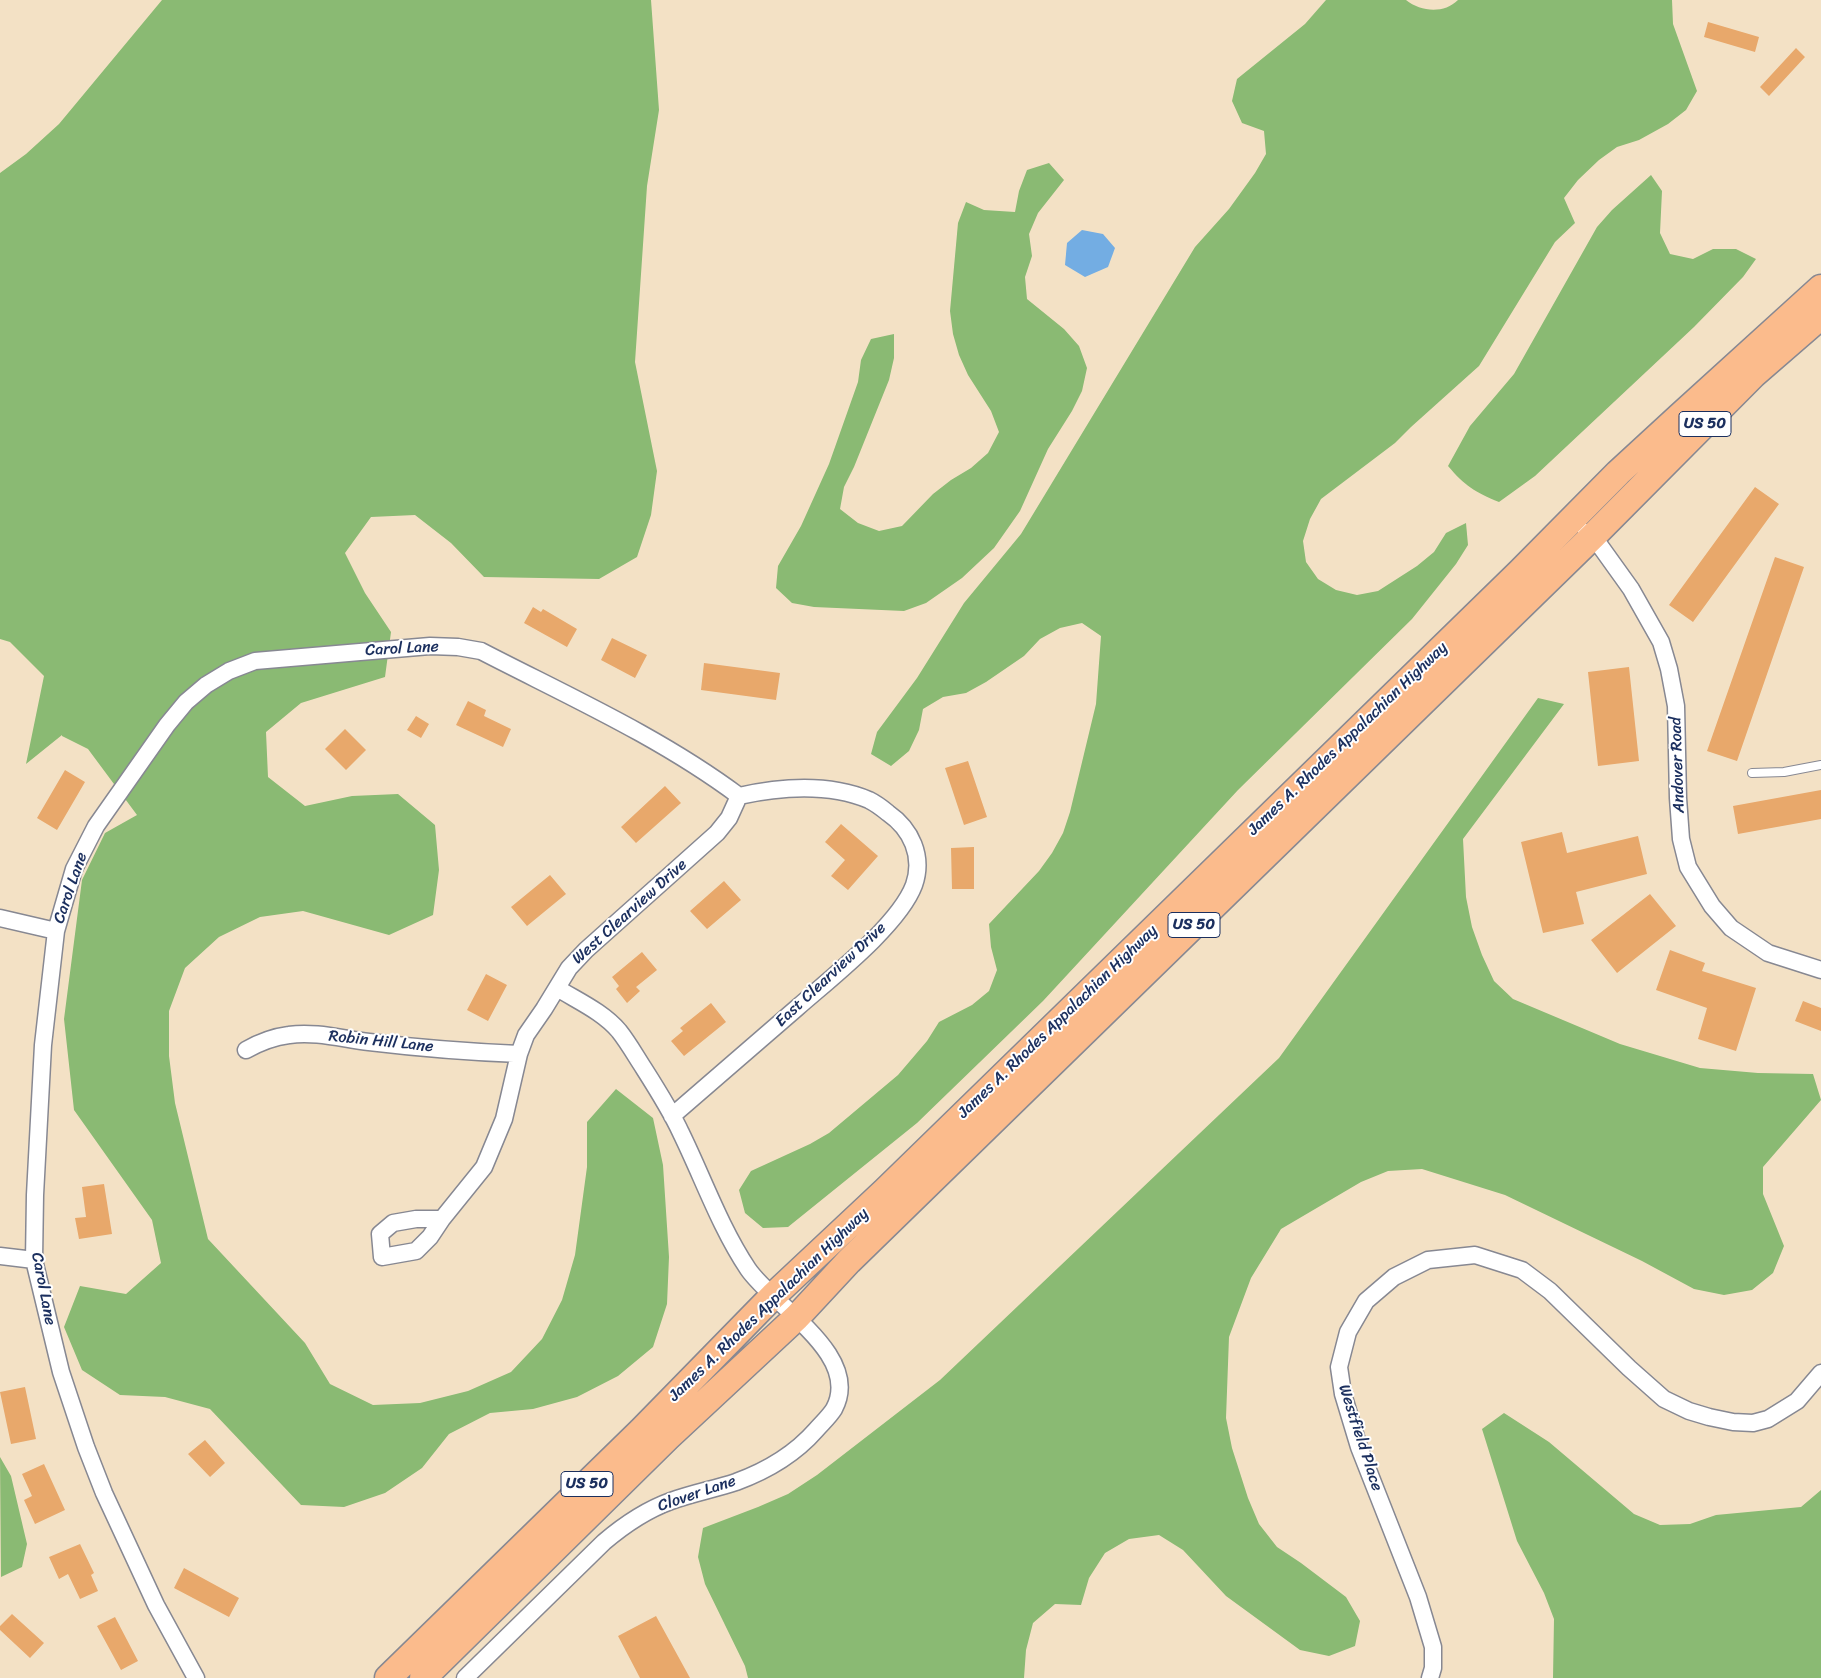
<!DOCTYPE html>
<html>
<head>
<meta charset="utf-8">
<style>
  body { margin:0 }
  canvas { display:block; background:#f3e1c5 }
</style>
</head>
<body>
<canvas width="1821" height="1678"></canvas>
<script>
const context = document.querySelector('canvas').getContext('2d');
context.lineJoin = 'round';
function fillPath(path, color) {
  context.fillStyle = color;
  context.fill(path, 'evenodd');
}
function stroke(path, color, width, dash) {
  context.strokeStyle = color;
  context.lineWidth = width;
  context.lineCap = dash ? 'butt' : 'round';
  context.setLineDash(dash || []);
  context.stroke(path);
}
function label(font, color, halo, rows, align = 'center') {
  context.font = font + ' Sriracha,sans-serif';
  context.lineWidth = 4;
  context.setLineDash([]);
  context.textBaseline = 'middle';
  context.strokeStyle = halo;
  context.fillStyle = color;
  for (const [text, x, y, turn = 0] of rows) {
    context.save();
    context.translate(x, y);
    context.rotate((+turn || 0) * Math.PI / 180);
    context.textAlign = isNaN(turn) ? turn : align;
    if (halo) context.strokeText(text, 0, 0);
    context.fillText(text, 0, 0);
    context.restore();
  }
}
fillPath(new Path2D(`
  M162 0H651L659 110 647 186 635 362 657 471 651 515 637 557 599 579 484 577 451 543 415 515 371 517 345 553 365 593 391 632 385 677 301 703 266 732 268 777 305 806 352 796 398 794 435 825 439 870 433 915 389 935 303 911 260 917 219 937 185 968 169 1011V1056L175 1103 208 1239 305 1343 330 1384 373 1405 420 1403 468 1391 511 1372 542 1339 562 1300 575 1255 587 1167V1122L616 1089 653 1118 663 1165 669 1257 667 1304 653 1347 618 1376 577 1397 533 1409 490 1413 449 1434 422 1468 385 1493 344 1507 301 1505 210 1409 165 1397 120 1395 82 1370 64 1327 80 1286 126 1294 161 1263 152 1220 74 1110 64 1019 82 880 105 833 137 815 88 749 62 736V735L26 764 44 676 10 642 0 639V173L26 154 59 124Z
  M1326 0H1406C1421 12 1444 14 1458 0H1672L1673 24 1697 91 1686 110 1668 124 1639 140 1617 147 1599 160 1578 180 1564 198 1575 223 1555 242 1479 366 1411 427 1395 443 1321 499 1310 519 1303 541 1306 562 1318 579 1336 590 1357 595 1378 591 1417 566 1434 552 1446 533 1466 523 1468 545 1456 564 1412 619 1238 790 1043 1001 917 1123 788 1227 763 1228 745 1213 739 1190 751 1171 810 1144 829 1133 898 1075 927 1041 939 1022 972 1005 989 991 997 970 991 947 989 924 1039 871 1052 853 1063 833 1070 812 1096 704 1101 636 1082 623 1060 628 1040 639 1024 656 986 682 966 693 943 697 923 709 919 730 909 751 891 766 871 754 877 732 917 678 964 603 1021 534 1195 247 1229 209 1255 173 1266 154 1264 131 1242 123 1232 101 1237 79 1305 24Z
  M1049 163 1064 180 1038 213 1029 234 1032 256 1025 277 1027 299 1064 329 1079 346 1087 368 1082 391 1072 411 1048 449 1020 511 994 548 962 578 926 603 904 611 814 607 792 603 776 588 778 566 801 526 829 464 858 382 861 360 871 339 894 334V358L889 380 854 467 844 487 840 509 858 523 879 531 902 526 933 494 951 480 971 468 988 453 999 432 991 411 968 375 959 355 953 334 950 311 958 223 966 202 984 210 1015 212 1019 191 1027 170Z
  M1651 175 1662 191 1660 233 1670 254 1693 259 1713 249H1736L1756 259 1743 277 1694 327 1535 476 1499 502C1475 492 1465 486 1448 466L1470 426 1514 374 1597 227 1612 210Z
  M1538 698 1564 704 1463 839 1466 897 1472 927 1482 955 1494 981 1513 999 1620 1044 1700 1068 1758 1073 1813 1074 1821 1100 1763 1167V1194L1784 1246 1773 1273 1752 1290 1724 1295 1694 1289 1642 1261 1505 1195 1422 1169 1388 1171 1361 1182 1281 1229 1251 1278 1229 1337 1226 1418 1232 1448 1248 1498 1259 1524 1277 1547 1301 1563 1346 1597 1360 1621 1355 1646 1329 1656 1300 1650 1226 1596 1183 1550 1159 1535 1129 1539 1105 1553 1089 1578 1081 1605 1055 1604 1033 1623 1026 1650 1024 1678H748L745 1666 705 1584 698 1557 703 1528 758 1507 788 1494 817 1475 940 1380 1279 1058Z
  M1504 1413 1549 1442 1634 1514 1660 1525 1690 1524 1716 1515 1801 1507 1821 1490V1678H1553L1554 1619 1544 1593 1517 1541 1482 1429Z
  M0 1457 11 1476 27 1544 22 1567 1 1577Z`), '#8aba73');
fillPath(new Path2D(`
  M1082 230 1103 234 1115 248 1108 267 1085 277 1065 265 1067 243Z`), '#73ade3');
fillPath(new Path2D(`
  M1708 22 1759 37 1755 52 1704 37Z
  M1796 48 1805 57 1769 96 1760 87Z
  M1755 487 1779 504 1693 622 1669 605Z
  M1775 557 1804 567 1737 761 1707 751Z
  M533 607 541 612 543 609 577 629 567 647 524 623Z
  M612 638 647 655 635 678 601 660Z
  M704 663 780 673 776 700 701 690Z
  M1629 667 1639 761 1598 766 1588 672Z
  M468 701 486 710 484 716 511 729 503 747 456 725Z
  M416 716 429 724 421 738 407 730Z
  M345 729 366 750 346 770 325 749Z
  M968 761 987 817 964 825 945 768Z
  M65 770 85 782 57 830 37 818Z
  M665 786 681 803 636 843 621 827Z
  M1821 790V819L1738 834 1733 806Z
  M841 824 878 856 848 890 831 876 845 860 825 842Z
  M1562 832 1567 853 1638 836 1647 874 1576 892 1584 924 1543 933 1521 842Z
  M974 847V889H952L951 848Z
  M550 875 566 894 527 926 511 907Z
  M724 881 741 900 707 929 690 911Z
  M1650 894 1676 926 1617 973 1591 940Z
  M1670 950 1705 963 1702 971 1756 988 1736 1051 1698 1039 1707 1008 1656 990Z
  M642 952 657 970 636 987 640 991 627 1003 616 989 619 986 612 977Z
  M486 974 507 985 488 1021 467 1010Z
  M1803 1001 1821 1008V1031L1795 1021Z
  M711 1003 726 1022 684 1056 671 1041 683 1031 680 1028Z
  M104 1184 112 1234 79 1239 75 1218 86 1217 82 1187Z
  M25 1387 36 1439 11 1444 0 1392Z
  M205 1440 225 1463 210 1477 188 1454Z
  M44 1464 65 1510 35 1524 24 1500 32 1496 22 1474Z
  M80 1544 94 1573 91 1575 98 1591 80 1599 68 1574 59 1579 49 1557Z
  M184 1568 239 1598 229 1617 174 1588Z
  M12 1614 44 1643 30 1658 0 1630V1626Z
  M656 1616 690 1678H640L618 1636Z
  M115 1617 138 1661 121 1670 97 1626Z`), '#e8a86b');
const service = new Path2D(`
  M1752 773 1784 772 1821 765`);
const minor = new Path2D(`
  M1586 532 1593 536 1631 589 1661 642 1669 669 1676 706 1678 798 1681 839 1688 867 1712 906 1731 928 1768 953 1821 970
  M0 918 56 931
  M246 1050C260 1042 273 1037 289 1035 315 1031 343 1039 369 1042 419 1048 469 1052 519 1054
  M672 1116C714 1080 756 1043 798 1007 831 978 899 925 914 885 924 856 911 829 888 813 882 808 875 803 869 800 829 783 779 787 739 796
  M416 1219H442L430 1237 416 1251 382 1257 380 1234 393 1223Z
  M442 1219 484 1167 504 1119 519 1054 526 1035 544 1009 569 968 586 950 717 833 729 818 739 796
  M0 1256 34 1260
  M196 1678 156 1605 104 1493 86 1447 61 1372 34 1260 35 1195 43 1045 56 931 74 869 96 826 167 725 186 702 206 685 229 671 255 661 430 646 458 647 481 651C568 696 660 737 739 796
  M465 1678 604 1542C624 1525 646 1510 671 1501 693 1493 715 1489 736 1482 766 1471 795 1454 816 1430 822 1423 829 1417 834 1409 863 1355 773 1306 748 1269 720 1227 703 1178 681 1133 670 1109 655 1086 641 1064 634 1053 627 1041 619 1031 603 1012 578 1001 557 988
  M1430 1678 1433 1668V1647L1418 1597 1359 1447 1343 1394 1339 1367 1348 1332 1366 1301 1394 1277 1428 1260 1475 1255 1522 1270 1550 1291 1629 1368 1664 1399 1689 1411 1709 1417 1733 1422 1753 1423 1768 1419 1797 1401 1821 1373`);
const trunk = new Path2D(`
  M388 1678 641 1431 773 1296 885 1191 1520 572 1618 473 1680 416 1821 288
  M423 1678 668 1437 797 1317 849 1261 1593 536 1753 375 1821 316`);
stroke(service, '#878892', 10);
stroke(minor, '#878892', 19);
stroke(trunk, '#878892', 29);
stroke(service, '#fff', 8);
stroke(minor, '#fff', 16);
stroke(trunk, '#fbbb8c', 26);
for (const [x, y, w] of [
  [1705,424,52],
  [1194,925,52],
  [587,1484,52]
]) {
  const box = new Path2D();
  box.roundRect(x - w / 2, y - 12.5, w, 25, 4);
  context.fillStyle = '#fff';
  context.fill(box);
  stroke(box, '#1b2f5e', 1);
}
label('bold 15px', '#1b2f5e', null, [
  ["US 50",1705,424],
  ["US 50",1194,925],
  ["US 50",587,1484]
]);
label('16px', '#1b2f5e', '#fff', [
  ["Carol Lane",402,649,-3],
  ["James A. Rhodes Appalachian Highway",1348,739,-44],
  ["Andover Road",1678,765,-92],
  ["Carol Lane",71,888,-71],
  ["West Clearview Drive",630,912,-42],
  ["East Clearview Drive",831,975,-43],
  ["James A. Rhodes Appalachian Highway",1058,1022,-44],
  ["Robin Hill Lane",381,1042,6],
  ["Carol Lane",43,1289,79],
  ["James A. Rhodes Appalachian Highway",769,1305,-44],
  ["Westfield Place",1360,1438,72],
  ["Clover Lane",697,1494,-19]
]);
</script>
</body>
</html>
